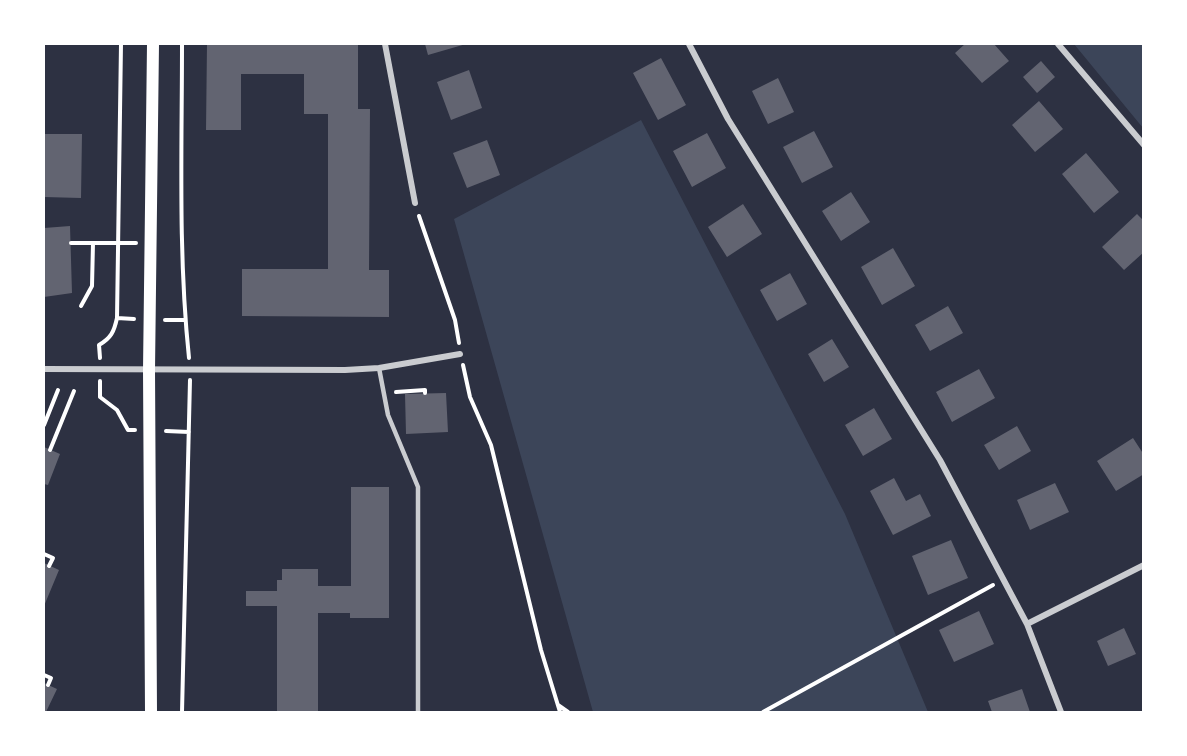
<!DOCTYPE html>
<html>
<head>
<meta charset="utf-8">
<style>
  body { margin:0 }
  #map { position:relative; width:1187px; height:756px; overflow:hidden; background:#2d3142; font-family:Cabin,sans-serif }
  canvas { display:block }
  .frame { position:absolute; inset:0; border:45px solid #fff; pointer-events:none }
</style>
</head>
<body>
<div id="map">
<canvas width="1187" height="756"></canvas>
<div class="frame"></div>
</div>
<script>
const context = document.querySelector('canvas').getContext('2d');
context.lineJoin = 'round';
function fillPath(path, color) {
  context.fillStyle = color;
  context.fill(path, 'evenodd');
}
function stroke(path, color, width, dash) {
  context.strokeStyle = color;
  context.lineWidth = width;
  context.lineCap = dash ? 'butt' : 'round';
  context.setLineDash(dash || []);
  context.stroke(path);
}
fillPath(new Path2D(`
  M1074 44H1143V128Z
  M641 120 845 514 928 712H593L454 219Z`), '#3c4559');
fillPath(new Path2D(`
  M207 44H358V109H370L369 270H389V317L242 316V269H328V114H304V74H241V130H206Z
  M425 44H466L428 55Z
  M965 44H994L1009 61 982 83 955 53Z
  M661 58 686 105 658 120 633 73Z
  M1041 61 1055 77 1037 93 1023 77Z
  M469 70 482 108 451 120 437 82Z
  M778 78 794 112 768 124 752 91Z
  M1039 101 1063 129 1035 152 1012 125Z
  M814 131 833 167 802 183 783 147Z
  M707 133 726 168 692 187 673 151Z
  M44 134H82L81 198 44 197Z
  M487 140 500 175 467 188 453 153Z
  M1086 153 1119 192 1094 213 1062 174Z
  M851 192 870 222 841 241 822 211Z
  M743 204 762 234 727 257 708 227Z
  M1137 214 1144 221V252L1124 270 1102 247Z
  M70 226 72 293 44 297V228Z
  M893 248 915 286 882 305 861 267Z
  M790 273 807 304 777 321 760 290Z
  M948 306 963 333 930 351 915 325Z
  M832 339 849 367 824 382 808 354Z
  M979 369 995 398 952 422 936 392Z
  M446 393 448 432 406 434 405 394Z
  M874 408 892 439 863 456 845 425Z
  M1017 426 1031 451 999 470 984 445Z
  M1133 438 1144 455V474L1116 491 1097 461Z
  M44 447 60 454 48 485 44 484Z
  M894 478 906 501 920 494 931 516 893 535 870 491Z
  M1055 483 1069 512 1030 530 1017 500Z
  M351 487H389V618H350V613H318V712H277V606H246V591H277V580H282V569H318V586H351Z
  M951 540 968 578 928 595 912 556Z
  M44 563 59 570 44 606Z
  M979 611 994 644 954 662 939 630Z
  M1124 628 1136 654 1108 666 1097 641Z
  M44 683 57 689 46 712H44Z
  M1022 689 1030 712H992L988 701Z`), '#626471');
stroke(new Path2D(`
  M182 44C182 149 178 253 189 358
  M419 216 455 320 459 343
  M71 243H136
  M81 306 92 286 93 243
  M117 318 134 319
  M165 320H184
  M100 358 99 345C111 338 114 332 117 318L121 44
  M463 365 470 397 491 445 541 650 560 712
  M100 381V397L117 410 128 430H135
  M396 392 425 390V393
  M44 425 58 390
  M166 431 189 432
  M50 450 74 391
  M44 554 53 558 49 566
  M44 675 51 678 48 685
  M558 705 568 712
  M182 712 190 380
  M763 712 993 585`), '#fff', 4);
stroke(new Path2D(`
  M379 368 388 415 418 487V712`), '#caccd0', 4.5);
stroke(new Path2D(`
  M385 44 415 203
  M689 44 728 119 940 460 1027 624 1061 712
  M1058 44 1144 145
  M44 369 345 370 379 368 460 354
  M1027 624 1144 565`), '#caccd0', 6);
stroke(new Path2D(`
  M151 712 149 370 153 44`), '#fff', 12);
</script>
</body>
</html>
